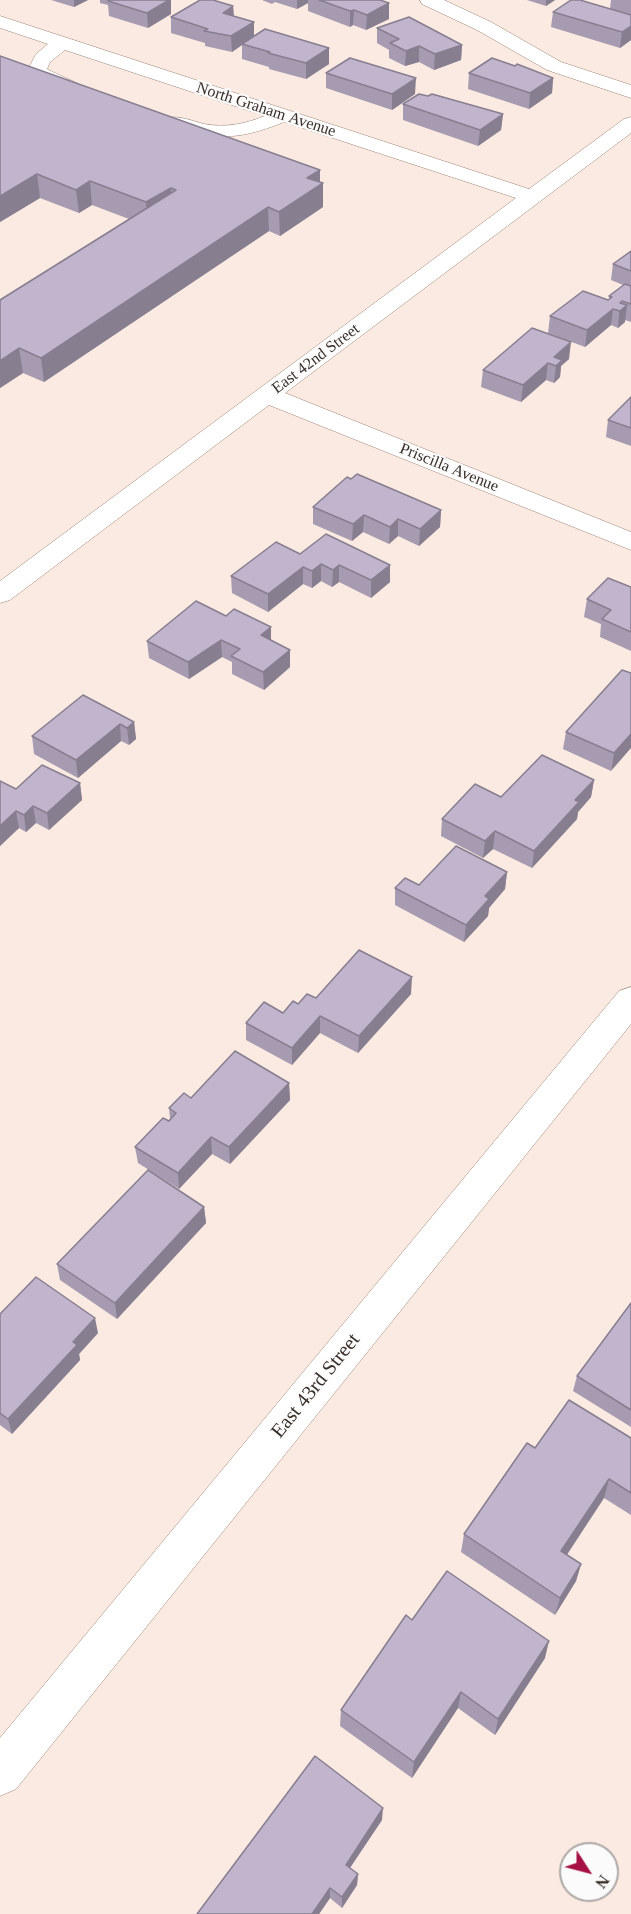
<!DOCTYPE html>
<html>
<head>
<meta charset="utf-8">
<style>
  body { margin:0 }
  #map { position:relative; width:631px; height:1914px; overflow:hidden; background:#fbeae1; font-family:Georgia,serif }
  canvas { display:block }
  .north { position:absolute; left:559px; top:1842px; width:60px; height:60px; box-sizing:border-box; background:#fbfbfb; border:2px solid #ada9a7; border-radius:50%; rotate:126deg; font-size:16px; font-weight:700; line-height:24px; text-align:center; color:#382e28 }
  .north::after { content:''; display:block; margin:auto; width:21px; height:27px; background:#a71045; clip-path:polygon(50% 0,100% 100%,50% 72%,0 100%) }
</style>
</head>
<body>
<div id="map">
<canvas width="631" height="1914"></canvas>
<div class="north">N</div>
</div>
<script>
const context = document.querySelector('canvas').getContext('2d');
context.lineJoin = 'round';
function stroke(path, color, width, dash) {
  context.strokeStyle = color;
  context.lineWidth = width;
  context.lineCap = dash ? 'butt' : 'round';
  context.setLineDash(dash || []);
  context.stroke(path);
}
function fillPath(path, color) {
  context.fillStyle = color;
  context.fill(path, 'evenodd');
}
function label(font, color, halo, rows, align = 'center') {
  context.font = font + ' Georgia,serif';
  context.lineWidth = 4.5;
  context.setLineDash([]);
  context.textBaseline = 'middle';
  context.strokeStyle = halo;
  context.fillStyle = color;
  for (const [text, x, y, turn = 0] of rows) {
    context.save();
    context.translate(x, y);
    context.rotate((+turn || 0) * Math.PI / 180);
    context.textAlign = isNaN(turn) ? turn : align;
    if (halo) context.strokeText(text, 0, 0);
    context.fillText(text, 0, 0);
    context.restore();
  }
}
const minor = new Path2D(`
  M420 0H444L491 22 561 62 631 85V98L547 70 477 30 422 4Z
  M0 16 529 189 624 119 631 117V133L285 393 631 532V550L269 405 10 600 0 603V581L516 198 284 122C237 141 215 140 167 126L164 122 167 118C179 115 192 121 204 124 226 128 245 124 265 116L65 50 50 62 47 69C57 75 81 83 86 90L83 94C67 98 37 85 27 71L36 54 48 44 0 28Z
  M631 987V1024L16 1789 0 1796V1738L619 991Z`);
stroke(minor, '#9d8476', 1);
fillPath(minor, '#fff');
fillPath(new Path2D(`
  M51 0H88L74 7Z
  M100 0H171V14L148 28 109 16 108 5 100 3Z
  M262 0H380L389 19 366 30 353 25 350 27 308 11V3L297 9 275 2 272 4Z
  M527 0H555L546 6Z
  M611 0H631V40L620 48 551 27 553 12 610 9Z
  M233 6 234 16 254 36 329 64 306 79 269 69V67L242 59V45L232 52 205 46V43L171 33V17Z
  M377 28 462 45 461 60 434 70 419 62 405 66 389 58V50L377 43Z
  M0 56 320 182 323 207 280 236 269 231 44 382 23 373 0 388V300L129 219 92 205 79 213 40 198 0 222Z
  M326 73 415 94 392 110 326 88Z
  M469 73 553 78 552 93 529 109 468 89Z
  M428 96 503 114 501 130 478 146 403 120V104Z
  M631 251V322L625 320V322L618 328 611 325 585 347 548 333 550 316 609 300V296L623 285 611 280 613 264Z
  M569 359 561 366 560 377 554 383 546 380 521 402 481 387 483 370Z
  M631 397V446L606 437 608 420Z
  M313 507 441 510 440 527 419 546 398 536 389 544 363 532 352 541 313 524Z
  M326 534 390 582 371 598 339 582 332 587 321 581 312 588 303 584 268 612 232 593 231 576 300 554Z
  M631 587V651L600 637 601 624 584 617 587 599Z
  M226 616 271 627V640L290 650V667L264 690 232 674V662L222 657 189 679 149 658 147 641Z
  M631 673 611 771 563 749 566 732Z
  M134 722 136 739 129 745 121 741 78 778 34 754 32 736Z
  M594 780 591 797 578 812 577 819 532 868 493 849 483 858 441 836 442 819 501 797Z
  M80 783 82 800 49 830 36 823 26 832 19 828 0 846 16 789Z
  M507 872 505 889 489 908 488 916 464 942 395 905V888Z
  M411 994 358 1053 320 1033 292 1065 246 1040V1023L283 1013 298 1004 316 998Z
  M289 1083 290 1100 230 1164 212 1154 179 1189 138 1163 135 1147 170 1119 169 1108 191 1098Z
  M204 1207 206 1223 117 1319 60 1280 57 1264Z
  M631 1303V1427L573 1391 577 1376Z
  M0 1314 98 1333 79 1354 80 1360 12 1434 0 1425Z
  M631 1438V1515L604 1498 567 1555 581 1564 576 1581 555 1615 461 1552 464 1534 535 1448Z
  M412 1620 545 1658 495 1735 458 1708 412 1778 340 1726 341 1710Z
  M382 1820 350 1868 358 1874 357 1885 342 1908 330 1898 319 1914H197Z`), '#a69bb0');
fillPath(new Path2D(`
  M74 0H88L74 7Z
  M169 0H171V14L148 28 147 13Z
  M297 0H308V3L297 9Z
  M546 0H555L546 6Z
  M389 3V19L366 30 367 15Z
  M233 6 234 21 223 13Z
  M354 10 353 25 350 27V11Z
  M254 22V37L242 44V45L232 52 231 36Z
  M631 26V40L620 48 622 32Z
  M462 45 461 60 434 70 435 54Z
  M419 46V62L405 66 406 51Z
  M329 48V64L306 79V63Z
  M416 78 415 94 392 110V94Z
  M553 78 552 93 529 109 530 93Z
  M503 114 501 130 478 146 480 130Z
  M320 170V185L323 183V207L280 236 279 212 307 178Z
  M37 174 40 198 0 222V196Z
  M90 181 92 205 79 213 76 190Z
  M171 188 172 211 148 226 146 202Z
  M268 207 269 231 44 382 41 358Z
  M622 301 621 310 627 305 625 322 618 328 620 303Z
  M613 309 611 325 585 347 587 330Z
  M571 342 569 359 561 366 560 377 554 383 556 366 554 357Z
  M19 348 23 373 0 388V361Z
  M548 363 546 380 521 402 523 385Z
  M441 510 440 527 419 546 420 529Z
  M364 515 363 532 352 541 353 524Z
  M398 519V536L389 544 390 527Z
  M321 564V581L312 588V571Z
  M339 565V582L332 587 333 570Z
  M390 565V582L371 598V580Z
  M303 567V584L268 612V594Z
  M271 627V644L261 635Z
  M221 640 222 657 189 679 188 662Z
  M290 650V667L264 690 263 672Z
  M134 722 136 739 129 745 127 728Z
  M120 724 121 741 78 778 76 760Z
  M631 734V748L611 771 614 753Z
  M594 780 591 797 578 812 577 819 532 868 534 851 575 800Z
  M80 783 82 800 49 830 47 813Z
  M33 806 36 823 26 832 24 815Z
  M16 811 19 828 0 846V826Z
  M495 831 493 849 483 858 485 841Z
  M507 872 505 889 489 908 488 916 464 942 466 925 485 896Z
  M412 977 411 994 358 1053 359 1036Z
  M320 1016V1033L292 1065V1048Z
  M289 1083 290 1100 230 1164 229 1147Z
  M211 1137 212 1154 179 1189 178 1173Z
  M204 1207 206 1223 117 1319 115 1303Z
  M95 1318 98 1333 79 1354 80 1360 12 1434 8 1419 73 1342Z
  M609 1479 604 1498 557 1569 561 1551Z
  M581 1564 576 1581 555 1615 560 1598Z
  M549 1641 545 1658 495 1735 498 1719Z
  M461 1692 458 1708 412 1778 414 1762Z
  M383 1808 382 1820 345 1875 346 1865Z
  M358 1874 357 1885 342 1908V1897Z
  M330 1888V1898L319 1914H312Z`), '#877e90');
const building = new Path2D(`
  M110 0H169L147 13 108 1Z
  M200 0H213L233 6 223 13 254 22 231 36 204 31 208 29 171 17Z
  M319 0H380L389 3 367 15 354 10 350 11Z
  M571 0H580L631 15V26L622 32 553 12Z
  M409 17 462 45 435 54 419 46 406 51 390 43 399 39 377 28Z
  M265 29 329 48 306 63 268 53 270 52 242 44Z
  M0 56 320 170 307 178 323 183 279 212 268 207 41 358 19 348 0 361V300L176 190 171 188 146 202 90 181 76 190 37 174 0 196Z
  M350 58 416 78 392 94 326 73Z
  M492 58 515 66 517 64 553 78 530 93 469 73Z
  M419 94 428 96 432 94 503 114 480 130 403 104Z
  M631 251V271L613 264Z
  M625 284 631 286V304L622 301 620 303 627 305 620 311 613 309 587 330 550 316 583 291 608 300 612 297 609 296Z
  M532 328 571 342 554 357 562 360 556 366 548 363 523 385 483 370Z
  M631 397V428L608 420Z
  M357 474 441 510 420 529 398 519 390 527 364 515 353 524 313 507 347 477 351 479Z
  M326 534 390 565 371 580 339 565 333 570 321 564 312 571 303 567 268 594 231 576 276 542 300 554Z
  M608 578 631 587V632L602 619 611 610 587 599Z
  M196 601 226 616 234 609 271 627 261 635 290 650 263 672 231 656 240 649 221 640 188 662 147 641Z
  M622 670 631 673V734L614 753 566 732Z
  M83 695 134 722 127 728 120 724 76 760 32 736Z
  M542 755 594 780 575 800 579 802 534 851 495 831 485 841 442 819 475 784 501 797Z
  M42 765 80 783 47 813 33 806 24 815 16 811 0 826V781L16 789Z
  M456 846 507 872 485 896 489 899 466 925 395 888 405 878 419 885Z
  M359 950 412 977 359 1036 320 1016 292 1048 246 1023 264 1002 283 1013 293 1001 298 1004 307 994 316 998Z
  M235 1051 289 1083 229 1147 211 1137 178 1173 135 1147 163 1118 169 1121 176 1113 169 1108 184 1093 191 1098Z
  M148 1170 204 1207 115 1303 57 1264Z
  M36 1277 95 1318 73 1342 77 1345 8 1419 0 1413V1314Z
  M631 1303V1410L577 1376Z
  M569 1400 631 1438V1493L609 1479 561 1551 581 1564 560 1598 464 1534 527 1443 535 1448Z
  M447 1571 549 1641 498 1719 461 1692 414 1762 341 1710 406 1615 412 1620Z
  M315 1756 383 1808 346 1865 358 1874 342 1897 330 1888 312 1914H197Z`);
fillPath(building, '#c1b4cd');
stroke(building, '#877e90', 1.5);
label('16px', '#382e28', '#fbfbfb', [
  ["North Graham Avenue",266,110,18],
  ["East 42nd Street",316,359,-37],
  ["Priscilla Avenue",449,468,22]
]);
label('20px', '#382e28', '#fbfbfb', [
  ["East 43rd Street",316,1386,-51]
]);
</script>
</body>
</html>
